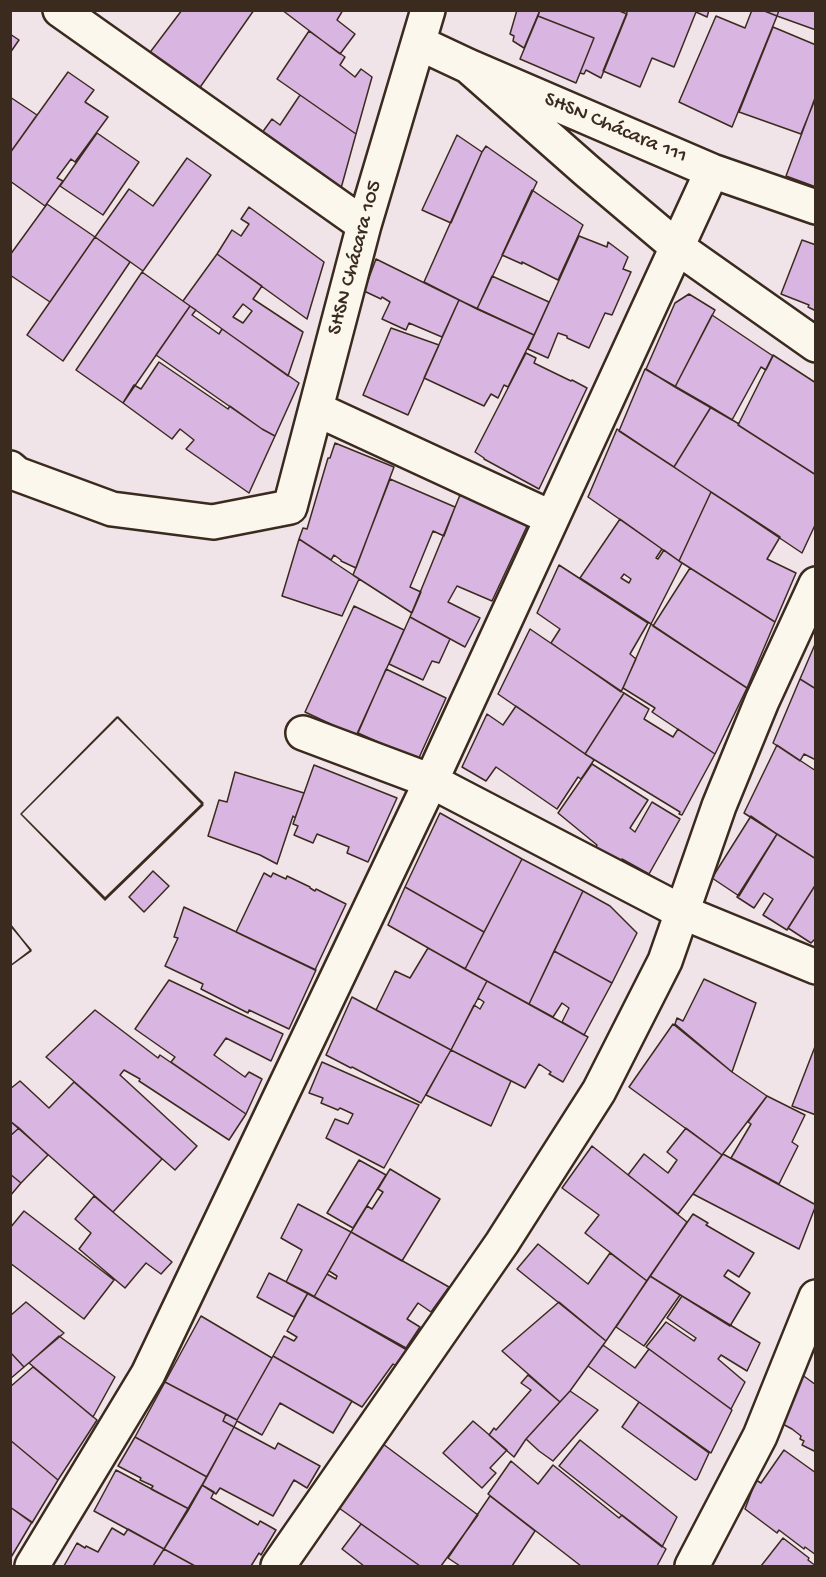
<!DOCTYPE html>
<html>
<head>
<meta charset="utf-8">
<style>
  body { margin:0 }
  #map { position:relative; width:826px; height:1577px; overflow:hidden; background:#f1e4e9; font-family:"Gochi Hand",sans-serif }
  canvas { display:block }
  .frame { position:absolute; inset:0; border:12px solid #3b2a1e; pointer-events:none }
</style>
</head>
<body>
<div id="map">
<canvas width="826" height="1577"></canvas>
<div class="frame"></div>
</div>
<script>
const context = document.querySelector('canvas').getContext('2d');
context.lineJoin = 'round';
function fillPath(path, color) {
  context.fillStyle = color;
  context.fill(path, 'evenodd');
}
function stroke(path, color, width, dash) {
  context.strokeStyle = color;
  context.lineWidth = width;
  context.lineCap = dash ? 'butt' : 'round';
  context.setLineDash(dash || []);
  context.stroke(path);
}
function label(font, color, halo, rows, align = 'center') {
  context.font = font + ' "Gochi Hand",sans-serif';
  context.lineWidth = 5;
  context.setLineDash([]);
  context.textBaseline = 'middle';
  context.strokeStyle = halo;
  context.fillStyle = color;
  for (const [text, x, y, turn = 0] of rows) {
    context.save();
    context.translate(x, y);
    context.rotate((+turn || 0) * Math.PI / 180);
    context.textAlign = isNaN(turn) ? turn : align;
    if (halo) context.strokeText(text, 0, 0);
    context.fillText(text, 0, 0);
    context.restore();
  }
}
const building = new Path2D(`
  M182 10H254L194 96 145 59Z
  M282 10H343L337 20 355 34 340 54Z
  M517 10H540L524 48 513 41 514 36 510 34Z
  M540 10H617L627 14 601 78 586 70 584 74 580 73 594 38 538 16Z
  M628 10H709L707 17 696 12 674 67 652 58 640 87 603 71Z
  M752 10H762L777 16 732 127 679 102 716 16 745 28Z
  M762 10H779L777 16Z
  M779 10H816V30L777 16Z
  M538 16 594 38 576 83 520 59Z
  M773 27 816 45V97L801 134 739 112Z
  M309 31 345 57 340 65 355 77 361 69 372 77 356 134 277 79Z
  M10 34 19 40 10 53Z
  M68 72 94 90 85 102 108 117 75 162 71 159 57 178 63 181 45 206 10 181V153Z
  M300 95 356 134 340 192 259 137 272 119 280 125Z
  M10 97 37 115 10 153Z
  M815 98H816V187L786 176Z
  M97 133 139 162 103 215 60 186Z
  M457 135 482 152 451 223 422 210Z
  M486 146 537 182 477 309 424 282 482 152Z
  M187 158 211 175 143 271 95 237 129 189 153 206Z
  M532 190 583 225 558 280 522 262V264L502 255Z
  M47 204 95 237 50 302 10 275V255Z
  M249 207 324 262 307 319 217 254 232 230 241 236 249 224 241 219Z
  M579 236 607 247 608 242 628 257 623 269 631 272 612 315 605 313 589 348 567 338V336L558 333 548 358 528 349Z
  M95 237 130 262 63 361 27 335Z
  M802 240 816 245V311L808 307 809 305 781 294Z
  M217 254 262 286 253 299 303 332 288 376 183 301ZM243 304 252 311 243 323 233 317Z
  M376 259 459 300 442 337 409 323 406 330 382 319 390 302 382 297 381 299 364 291Z
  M142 272 190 306 123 403 76 370Z
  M492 276 549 302 534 335 477 309Z
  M689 294 715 310 675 387 646 369 675 303Z
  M459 300 534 335 508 387 504 385 498 398 491 394 484 406 424 378Z
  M190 306 196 310 192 315 219 334 222 329 299 383 275 436 262 429 156 355Z
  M712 315 773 356 766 370 761 367 732 420 675 387Z
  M391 328 439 345 408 415 363 395Z
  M526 353 536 358 534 363 571 381 572 380 587 388 539 489 484 459V458L475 452Z
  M773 355 816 383V475L738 425Z
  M159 362 228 409 230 406 262 429 275 436 249 493 186 449 194 440 180 429 172 439 123 403 134 385 141 389Z
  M645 369 711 407 674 467 619 431Z
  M711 407 739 424 738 425 816 475V523L802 553 674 467Z
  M617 429 711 492 679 561 588 497Z
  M335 443 394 467 356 568 341 561V560L334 555 331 560 299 539 303 528 307 529 328 458H330Z
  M390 479 455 507 444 536 433 531 410 587 421 592 412 613 353 575Z
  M711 492 780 537 767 559 796 573 775 622 679 561Z
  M460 495 528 524 492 601 457 586 448 602 480 618 465 647 410 617Z
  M620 519 662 549 656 558 658 559 664 550 682 563 651 624 580 578ZM624 574 631 579 629 583 621 578Z
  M299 539 359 579 342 616 282 596Z
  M559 565 648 623 630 654 636 659 621 692 551 643 560 629 537 613Z
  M690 568 775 622 747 688 653 626Z
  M354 606 404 630 356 736 305 712Z
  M410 617 450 639 439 663 432 661 423 680 389 664Z
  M651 624 747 688 715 754 652 712 655 708 623 688Z
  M530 629 624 693 585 754 498 694Z
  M816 642V689L800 679Z
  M386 669 446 698 418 760 358 733Z
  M800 679 816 689V760L804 754 800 761 773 743Z
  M624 693 649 709 644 719 673 737 678 729 715 754 682 815 679 814 680 812 585 754Z
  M516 706 594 760 581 779 578 777 557 809 496 767 486 781 462 767 487 714 503 725Z
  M117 717 203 803 105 898 21 814Z
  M118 717 203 805 105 900 21 814Z
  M777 745 816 771V859L744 813Z
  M592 764 648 800 630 828 635 832 652 802 680 819 649 874 622 859 619 861 595 849 597 845 558 813Z
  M314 765 397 798 368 862 347 853 349 847 317 834 313 843 294 835 298 826 293 824Z
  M235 772 304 793 295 818 293 816 277 864 260 855 208 836 219 800 227 802Z
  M440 813 522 859 484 932 405 887Z
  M751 816 777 834 739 896 712 878Z
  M777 834 816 859V884L787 930 763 915 773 899 764 893 754 908 737 897Z
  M522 859 583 891 529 1004 465 969Z
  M153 871 169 886 144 912 129 897Z
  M264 873 271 877 273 873 286 879 287 876 310 887V888L315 891 316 889 346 904 315 970 236 932Z
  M816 884V938L811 943 788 928Z
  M405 887 484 932 465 969 388 925Z
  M583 891 610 906 637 933 612 983 554 951Z
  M184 907 316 970 289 1029 249 1010 248 1013 201 989 203 984 165 966 178 938 174 937Z
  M10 924 31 951 10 966Z
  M10 925 31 950 10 966Z
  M428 948 487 981 451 1050 376 1010 395 971 410 978Z
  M554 951 612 983 584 1035 562 1022 569 1008 562 1003 553 1017 529 1004Z
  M704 979 756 1003 732 1072 675 1024 677 1018 683 1021Z
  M169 980 283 1034 271 1061 226 1038 214 1055 245 1077 249 1072 262 1079 246 1114 171 1062 175 1057 135 1029Z
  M487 981 588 1037 563 1082 549 1074 551 1072 539 1064 525 1088 451 1050 474 1005 480 1009 484 1002 478 998Z
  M352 997 451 1050 421 1103 352 1067 351 1068 326 1055Z
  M95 1010 158 1058 160 1055 246 1114 229 1140 139 1081 140 1079 124 1070 120 1075 197 1146 175 1170 46 1057Z
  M673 1024 732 1072 767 1096 722 1155 629 1087Z
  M816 1044V1115L792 1106Z
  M451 1050 511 1081 491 1126 426 1095Z
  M322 1062 419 1105 384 1168 326 1138 335 1119 348 1124 353 1114 340 1108 338 1110 321 1103 323 1098 309 1093Z
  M20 1081 49 1108 74 1082 162 1159 113 1212 10 1121V1089Z
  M767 1096 805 1115 792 1142 798 1146 779 1184 731 1158 751 1124 748 1122Z
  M10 1121 19 1128 10 1136Z
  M19 1128 48 1155 21 1183 10 1174V1136Z
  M686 1128 722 1155 678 1214 628 1175 644 1154 668 1173 677 1160 667 1152Z
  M592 1146 687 1222 647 1281 585 1233 599 1215 562 1188Z
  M723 1154 816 1205 799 1249 693 1194Z
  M359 1160 386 1175 353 1228 327 1213Z
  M390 1169 440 1199 402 1261 351 1232 367 1206 372 1209 383 1192 378 1189Z
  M10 1174 21 1183 10 1196Z
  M94 1196 172 1262 161 1274 146 1263 125 1288 79 1249 91 1233 75 1219Z
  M298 1204 351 1232 314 1297 286 1282 302 1250 281 1238Z
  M24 1211 114 1280 84 1319 10 1263V1228Z
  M693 1214 708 1223 706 1225 754 1253 739 1277 728 1270 724 1276 750 1293 730 1326 650 1276Z
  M351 1232 449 1287 431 1312 418 1303 407 1319 420 1327 406 1348 314 1297 327 1274 336 1279 337 1276 329 1271Z
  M538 1244 588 1284 610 1253 647 1281 606 1341 517 1269Z
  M269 1273 308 1293 294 1317 257 1297Z
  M650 1276 680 1295 644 1346 616 1327Z
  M308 1293 407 1350 396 1366 393 1364 362 1407 273 1356 284 1336 294 1341 297 1337 287 1331Z
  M682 1296 760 1343 747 1371 721 1355 718 1359 745 1382 731 1409 646 1347 666 1322 694 1341 696 1338 667 1318Z
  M26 1302 64 1333 24 1367 10 1352V1316Z
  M559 1302 606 1341 570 1391 560 1402 502 1351Z
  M201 1316 272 1358 237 1420 165 1382Z
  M59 1336 115 1377 93 1417 29 1363Z
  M603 1345 635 1368 649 1349 732 1410 711 1453 588 1366Z
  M10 1352 24 1367 10 1379Z
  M273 1356 352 1401 333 1433 280 1403 262 1435 237 1421 234 1427 223 1421 226 1414 237 1420Z
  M33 1367 97 1420 58 1480 10 1440V1387Z
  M801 1374 816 1385V1450L814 1451 802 1445 804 1441 800 1439 801 1436 792 1429 779 1422Z
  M528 1375 560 1402 526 1439 514 1457 489 1435 494 1428 496 1430 531 1390 521 1383Z
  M165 1382 226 1414 223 1421 234 1427 207 1477 135 1437Z
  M570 1391 598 1410 553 1461 539 1451 526 1439Z
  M639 1402 709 1453 697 1479 695 1480 622 1427Z
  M473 1421 507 1450 490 1468 496 1473 482 1488 443 1453Z
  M234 1427 275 1449 278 1443 320 1466 307 1488 294 1480 273 1516 220 1488 216 1494 202 1485Z
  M135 1437 207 1477 189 1509 151 1489 153 1486 140 1480 141 1478 118 1466Z
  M10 1440 58 1480 32 1523 10 1507Z
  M580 1440 677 1517 662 1547 559 1466Z
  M383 1444 478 1515 441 1566H420L339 1508Z
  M784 1450 816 1473V1555L805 1547 804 1549 779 1530 777 1533 745 1509 756 1480 761 1483Z
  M511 1461 538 1484 553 1465 619 1518 622 1515 666 1549 657 1566H581L488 1494Z
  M116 1470 189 1509 164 1549 94 1511Z
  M202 1485 214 1492 211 1498 258 1525 260 1521 276 1530 261 1555 259 1553 251 1566H195L164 1549Z
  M490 1496 535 1531 512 1566H460L448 1558Z
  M10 1507 32 1522 10 1559Z
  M361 1524 420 1566H364L342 1549Z
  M112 1528 124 1535 128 1529 164 1549 153 1566H64L77 1543 85 1548 86 1546 98 1552Z
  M783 1538 809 1558 808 1560 816 1566H761Z
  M164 1549 195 1566H153Z`);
fillPath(building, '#d9b6e1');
stroke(building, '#3b2a1e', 1.5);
const minor = new Path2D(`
  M60 10 364 225
  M419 43 468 66 712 171 816 207
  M468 66 587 171 677 247 816 345
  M316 409 552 518
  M10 468 17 474 112 509 213 522 290 507 364 225 428 10
  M303 733 431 781 682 912 816 967
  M32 1566 148 1374 431 781 712 171
  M278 1566 502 1243 599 1091 665 961 719 806 762 701 816 584
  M692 1566 760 1436 816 1297`);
stroke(minor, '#3b2a1e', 38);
stroke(minor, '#fbf7ec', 33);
label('21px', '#3b2a1e', '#fbf7ec', [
  ["SHSN Chácara 111",615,129,23],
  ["SHSN Chácara 105",356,258,-75]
]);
</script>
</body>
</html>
